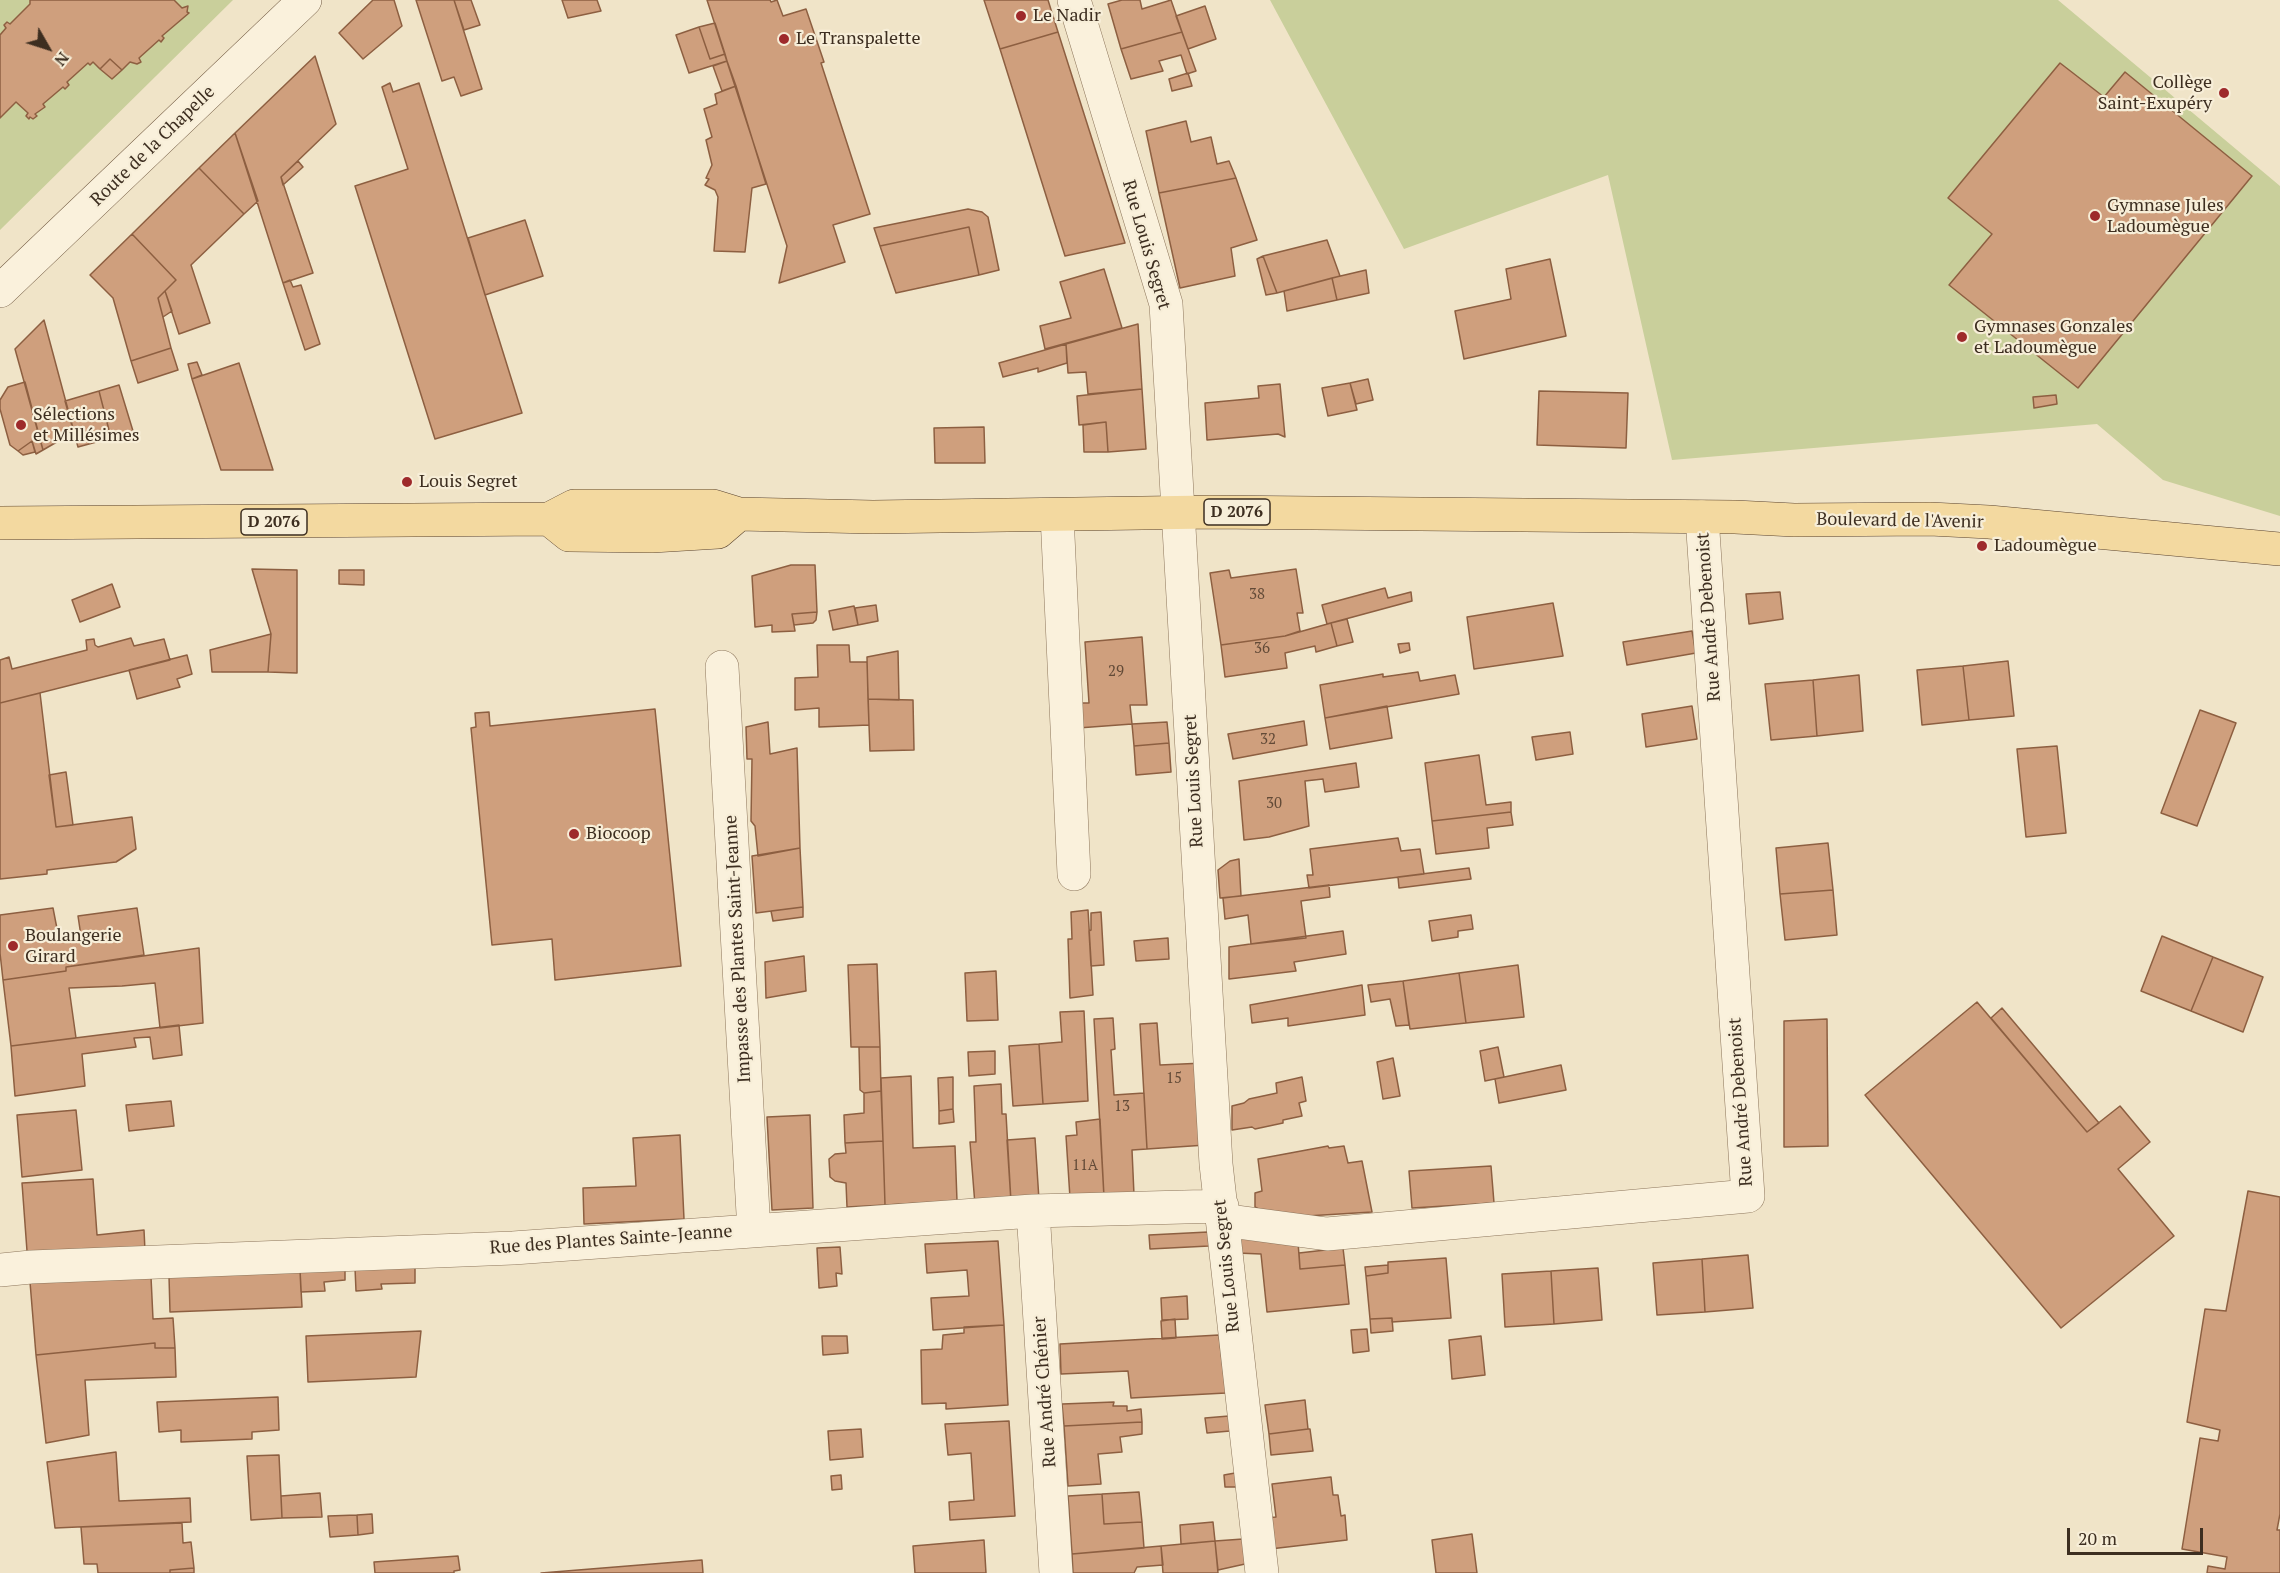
<!DOCTYPE html>
<html>
<head>
<meta charset="utf-8">
<style>
  body { margin:0 }
  #map { position:relative; width:2280px; height:1573px; overflow:hidden; background:#f0e4c8; font-family:"PT Serif",serif }
  canvas { display:block }
  .north { position:absolute; left:18px; top:18px; width:60px; height:60px; -webkit-text-stroke:4px #f7eed8; paint-order:stroke; rotate:129deg; font-size:16px; font-weight:700; line-height:24px; text-align:center; color:#3d2e20 }
  .north::after { content:''; display:block; margin:auto; width:21px; height:27px; background:#3d2e20; clip-path:polygon(50% 0,100% 100%,50% 72%,0 100%) }
  .scale { position:absolute; left:2067px; top:1528px; width:136px; height:27px; box-sizing:border-box; border:3px solid #3d2e20; border-top:0; padding-left:8px; font-size:18px; line-height:21px; white-space:nowrap; color:#3d2e20; -webkit-text-stroke:4px #f7eed8; paint-order:stroke }
</style>
</head>
<body>
<div id="map">
<canvas width="2280" height="1573"></canvas>
<div class="north">N</div>
<div class="scale">20 m</div>
</div>
<script>
const context = document.querySelector('canvas').getContext('2d');
context.lineJoin = 'round';
function fillPath(path, color) {
  context.fillStyle = color;
  context.fill(path, 'evenodd');
}
function stroke(path, color, width, dash) {
  context.strokeStyle = color;
  context.lineWidth = width;
  context.lineCap = dash ? 'butt' : 'round';
  context.setLineDash(dash || []);
  context.stroke(path);
}
function label(font, color, halo, rows, align = 'center') {
  context.font = font + ' "PT Serif",serif';
  context.lineWidth = 4.5;
  context.setLineDash([]);
  context.textBaseline = 'middle';
  context.strokeStyle = halo;
  context.fillStyle = color;
  for (const [text, x, y, turn = 0] of rows) {
    context.save();
    context.translate(x, y);
    context.rotate((+turn || 0) * Math.PI / 180);
    context.textAlign = isNaN(turn) ? turn : align;
    if (halo) context.strokeText(text, 0, 0);
    context.fillText(text, 0, 0);
    context.restore();
  }
}
fillPath(new Path2D(`
  M0 0H233L0 230Z
  M1270 0H2058L2280 186V516L2163 480 2097 424 1672 460 1608 175 1404 249Z`), '#c9cf9b');
const building = new Path2D(`
  M30 0H174L182 8 188 6 187 12 189 13 162 36 164 38 161 42 159 40 139 58 141 62 137 64 130 62 122 70 110 59 100 69 93 62 90 65 88 63 67 82 69 85 65 89 63 87 43 104 45 107 35 114 37 116 33 119 30 117 29 119 26 116 28 113 16 102 0 118V35L6 28 4 25 7 22 10 24 30 4Z
  M373 0H394L402 26 363 59 339 33Z
  M416 0H454L482 89 461 96 454 77 442 81Z
  M454 0H471L480 25 464 30Z
  M562 0H597L601 11 568 18Z
  M707 0H770L771 2 777 0 783 16 806 9 824 62 821 63 870 214 833 225 845 262 779 283 787 246Z
  M984 0H1048L1058 32 1000 49Z
  M1122 0H1140L1142 9 1171 0 1182 32 1121 49 1108 4Z
  M1205 6 1216 39 1188 49 1176 16Z
  M715 23 725 54 710 59 699 27Z
  M699 27 710 59 725 54 727 61 689 73 676 35Z
  M1058 32 1125 243 1065 256 1000 49Z
  M1182 32 1196 71 1187 74 1181 55 1159 61 1163 71 1131 79 1121 49Z
  M315 56 336 124 281 177 313 273 283 283 235 133Z
  M110 59 122 70 112 79 100 69Z
  M727 61 736 86 722 91 713 66Z
  M2060 63 2104 97 2125 72 2252 176 2078 388 1949 285 1992 234 1948 198Z
  M1188 73 1192 86 1172 91 1169 79Z
  M390 83 393 92 419 83 522 413 435 439 355 186 408 169 382 87Z
  M736 86 766 184 752 188 745 252 714 251 718 197 715 190 705 185 709 179 706 178 712 165 706 140 712 137 704 109 717 104 715 94Z
  M1186 121 1191 142 1211 137 1217 164 1229 161 1236 178 1159 193 1146 131Z
  M235 133 258 201 244 214 199 168Z
  M298 161 303 167 283 185 281 177Z
  M199 168 244 214 191 265 210 323 179 334 165 291 176 280 132 234Z
  M1236 178 1257 240 1231 248 1235 276 1180 288 1159 193Z
  M968 209 982 212 988 217 999 270 979 275 969 227 880 246 874 228Z
  M525 220 543 276 485 295 468 238Z
  M969 227 979 275 896 293 880 246Z
  M132 234 176 280 158 298 171 348 131 361 113 298 90 275Z
  M1327 240 1340 276 1277 293 1263 256Z
  M1263 256 1277 293 1266 295 1257 259Z
  M1550 259 1566 336 1464 359 1455 311 1511 299 1506 269Z
  M1104 269 1122 328 1045 349 1040 326 1071 318 1060 282Z
  M1366 270 1369 293 1337 300 1332 278Z
  M1332 278 1337 300 1287 311 1284 291Z
  M290 280 293 287 301 285 320 344 305 350 283 283Z
  M165 291 172 311 163 317 158 298Z
  M44 320 74 432 43 450 15 349Z
  M1138 324 1142 389 1088 394 1086 372 1068 373 1066 344Z
  M1066 344 1067 363 1038 372V368L1003 377 999 363Z
  M171 348 178 370 138 383 131 361Z
  M197 362 202 375 192 379 188 364Z
  M239 363 273 470H221L192 379Z
  M1368 379 1373 400 1356 404 1350 383Z
  M25 382 43 450 36 454 32 441 18 451 10 445 0 409V400L8 387Z
  M1350 383 1357 410 1328 416 1322 388Z
  M1280 384 1285 437 1278 434 1207 440 1205 403 1259 398 1258 386Z
  M119 385 133 431 111 438 99 391Z
  M1142 389 1146 449 1108 452 1106 422 1079 425 1077 396Z
  M99 391 111 438 78 447 65 401Z
  M1539 391 1628 393 1626 448 1537 445Z
  M2056 395 2057 404 2034 408 2033 397Z
  M1106 422 1108 452H1084L1083 425Z
  M984 427 985 463H935L934 428Z
  M32 441 35 452 23 455 18 451Z
  M791 565H815L817 612 792 614 795 631 772 632V625L755 627 752 576Z
  M252 569 297 570V673L268 672 271 634Z
  M1296 569 1303 613H1297L1300 631 1285 636 1221 645 1210 573 1229 570 1231 578Z
  M339 570H364V585L339 584Z
  M112 584 120 607 80 622 72 600Z
  M1385 588 1388 598 1411 592 1412 601 1327 624 1322 605Z
  M1780 592 1783 619 1749 624 1746 594Z
  M1553 603 1563 656 1474 669 1467 617Z
  M876 605 878 621 858 625 855 608Z
  M854 606 858 625 833 630 829 611Z
  M817 612 816 620 813 623 794 625 792 614Z
  M1347 619 1353 642 1337 646 1331 623Z
  M1331 623 1337 646 1316 652 1315 646 1285 653 1287 668 1225 677 1221 645 1285 636Z
  M1692 631 1696 653 1627 665 1623 642Z
  M271 634 268 672H212L210 650Z
  M1142 637 1147 705H1130L1132 724 1078 728 1077 703H1089L1085 642Z
  M131 638 134 646 164 639 170 660 0 703V660L9 657 12 669 87 650 86 640 94 639 95 645 98 647Z
  M1409 643 1410 650 1400 653 1398 644Z
  M817 645H849L850 662H867L869 725 819 727V708L795 710V678L818 677Z
  M898 651 899 700 868 699 867 657Z
  M187 655 192 674 177 679 180 687 137 699 129 670Z
  M2008 661 2014 716 1969 720 1963 666Z
  M1963 666 1969 720 1922 725 1917 670Z
  M1418 672 1420 681 1455 675 1459 694 1325 718 1320 685 1383 674V677Z
  M1859 675 1863 731 1817 736 1813 680Z
  M1813 680 1817 736 1771 740 1765 684Z
  M40 693 56 827 132 817 136 849 116 862 47 870V874L0 879V703Z
  M868 699 913 700 914 750 870 751Z
  M1387 706 1392 738 1330 749 1325 718Z
  M1692 706 1697 739 1646 747 1642 714Z
  M655 709 681 966 555 980 552 939 492 945 471 728 476 727 475 713 489 712 490 726Z
  M2200 710 2236 723 2197 826 2161 813Z
  M1304 721 1307 745 1233 759 1228 734Z
  M768 722 770 754 797 748 800 848 758 856 755 826 751 821 752 759H747L746 727Z
  M1167 722 1169 743 1134 746 1132 724Z
  M1570 732 1573 754 1536 760 1532 737Z
  M1169 743 1171 772 1136 775 1134 746Z
  M2057 746 2066 833 2026 837 2017 749Z
  M1479 755 1486 805 1511 802V812L1432 821 1425 763Z
  M1356 763 1359 787 1325 792 1323 779 1305 781 1309 826 1269 837 1244 840 1239 781Z
  M66 772 73 825 56 827 49 775Z
  M1511 812 1513 825 1487 828 1489 848 1436 854 1432 821Z
  M1398 838 1401 851 1420 849 1424 874 1309 888 1307 875H1313L1310 849Z
  M1828 843 1833 890 1780 894 1776 848Z
  M800 848 803 907 756 913 752 856Z
  M1239 859 1241 896 1220 898 1218 870 1230 861Z
  M1469 868 1471 879 1399 888 1398 877Z
  M1329 885 1330 897 1301 901 1306 938 1251 944 1248 915 1225 919 1223 898Z
  M1833 890 1837 935 1785 940 1780 894Z
  M803 907V917L773 921 771 911Z
  M53 908 59 939 81 936 78 916 137 908 144 955 66 967V971L3 980 0 953V915Z
  M1088 910 1093 995 1070 998 1068 939H1072L1071 912Z
  M1101 912 1104 965 1091 966 1089 931 1091 930V913Z
  M1471 915 1473 929 1458 931V937L1432 941 1429 921Z
  M1343 931 1346 954 1294 962 1296 971 1229 979V947Z
  M2162 936 2213 957 2191 1011 2141 991Z
  M1168 938 1169 959 1136 961 1134 941Z
  M199 948 203 1023 160 1028 155 983 122 986 69 988 76 1038 11 1046 3 980 66 971V967Z
  M804 956 806 991 766 998 765 962Z
  M2213 957 2263 977 2243 1032 2191 1011Z
  M877 964 880 1047H851L848 965Z
  M1518 965 1524 1017 1466 1023 1459 973Z
  M996 971 998 1020 967 1021 965 973Z
  M1459 973 1466 1023 1410 1029 1403 981Z
  M1403 981 1409 1025 1396 1026 1390 999 1371 1002 1368 985Z
  M1362 985 1365 1015 1288 1026V1018L1252 1023 1250 1005Z
  M1977 1002 2087 1132 2120 1106 2150 1142 2118 1169 2174 1236 2061 1328 1865 1095Z
  M2002 1008 2099 1123 2087 1132 1991 1018Z
  M1084 1011 1088 1101 1043 1104 1039 1044 1062 1042 1060 1012Z
  M1113 1018 1115 1049 1111 1050 1114 1095 1144 1093 1147 1149 1132 1150 1134 1195 1104 1197 1094 1019Z
  M1827 1019 1828 1146 1784 1147V1021Z
  M1157 1023 1160 1065 1204 1063 1206 1145 1147 1149 1140 1024Z
  M179 1025 182 1055 153 1059 150 1037 134 1038 136 1047 82 1054 85 1086 15 1096 11 1046Z
  M1039 1044 1043 1104 1013 1106 1009 1046Z
  M859 1047H880L881 1091 864 1093 860 1090Z
  M1498 1047 1504 1077 1485 1081 1480 1051Z
  M995 1051V1074L969 1076 968 1052Z
  M1393 1058 1400 1096 1383 1099 1377 1062Z
  M1561 1065 1566 1090 1499 1103 1495 1079Z
  M911 1076 913 1148 955 1146 957 1201 885 1205 881 1078Z
  M953 1077V1109L939 1111 938 1078Z
  M1302 1077 1306 1101 1299 1103 1302 1116 1283 1120V1123L1255 1129 1252 1127 1232 1130V1106L1244 1103 1249 1099 1277 1093 1276 1083Z
  M1001 1084 1002 1114H1006L1011 1202 975 1205 970 1142H976L974 1086Z
  M881 1091 883 1141 845 1143 844 1115 864 1113V1093Z
  M171 1101 174 1126 129 1131 126 1105Z
  M953 1109 954 1122 939 1124V1111Z
  M76 1110 82 1170 22 1177 17 1115Z
  M810 1115 813 1208 772 1210 767 1117Z
  M1100 1119 1104 1197 1070 1198 1066 1136 1077 1135 1076 1122Z
  M680 1135 684 1219 584 1224 583 1188 636 1186 633 1138Z
  M1035 1138 1039 1200 1011 1202 1007 1140Z
  M883 1141 885 1205 847 1207 846 1183 835 1181 830 1177 829 1159 835 1154 846 1153 845 1143Z
  M1328 1146 1329 1148 1344 1146 1348 1163 1362 1161 1372 1212 1274 1218 1255 1207V1193L1262 1191 1258 1159Z
  M1491 1166 1494 1203 1412 1208 1409 1171Z
  M93 1179 97 1235 144 1230 145 1251H27L22 1183Z
  M2248 1191 2280 1197V1514L2277 1530H2280V1573H2207L2208 1566 2225 1569 2227 1557 2182 1549 2200 1438 2218 1441 2220 1430 2187 1422 2205 1309 2226 1311Z
  M1208 1232 1209 1246 1150 1249 1149 1235Z
  M1235 1232 1298 1242 1300 1269 1345 1265 1349 1304 1267 1312 1261 1254 1237 1253Z
  M998 1241 1004 1325 933 1330 931 1298 969 1296 967 1270 927 1273 925 1244Z
  M840 1247 842 1274 836 1273 837 1286 819 1288 817 1248Z
  M1343 1248 1345 1265 1300 1269 1299 1253Z
  M1748 1255 1753 1308 1705 1312 1702 1259Z
  M1446 1258 1451 1318 1392 1322V1318L1370 1319 1366 1276 1388 1273V1262Z
  M1702 1259 1705 1312 1657 1315 1653 1263Z
  M1388 1265V1273L1366 1276 1365 1267Z
  M415 1266V1283L381 1284 382 1289 356 1291 355 1268Z
  M345 1268V1280L324 1282 325 1291 301 1292 300 1270Z
  M1598 1268 1602 1320 1554 1324 1551 1271Z
  M300 1270 302 1307 170 1312 169 1276Z
  M1551 1271 1554 1324 1505 1327 1502 1274Z
  M151 1277 153 1319 173 1318 175 1348H155V1343L36 1355 30 1282Z
  M1187 1296 1188 1319 1162 1320 1161 1298Z
  M1392 1318 1393 1331 1371 1333 1370 1319Z
  M1175 1319 1176 1338 1162 1339 1161 1321Z
  M1004 1325 1008 1405 946 1409V1403L922 1404 921 1350 942 1349 943 1335 964 1333V1327Z
  M1367 1329 1369 1351 1353 1353 1351 1330Z
  M421 1331 416 1377 308 1382 306 1336Z
  M1219 1335 1226 1393 1131 1398 1128 1371 1061 1374 1060 1344Z
  M822 1336H847L848 1353 823 1355Z
  M1481 1336 1485 1375 1452 1379 1449 1340Z
  M155 1343V1348H175L176 1377 85 1380 89 1435 46 1443 36 1355Z
  M278 1397 279 1430 252 1432V1439L181 1442V1430L159 1432 157 1402Z
  M1305 1400 1308 1429 1269 1434 1265 1405Z
  M1114 1402 1113 1406H1127V1411L1141 1409 1142 1422 1064 1426 1062 1404Z
  M1229 1416 1230 1431 1207 1433 1205 1418Z
  M1009 1421 1015 1516 950 1520 949 1502 974 1500 971 1453 948 1455 945 1424Z
  M1142 1422V1434L1120 1437 1122 1452 1098 1454 1101 1484 1068 1486 1064 1426Z
  M861 1429 863 1457 830 1460 828 1431Z
  M1308 1429H1310L1313 1451 1271 1455 1269 1434Z
  M116 1452 119 1501 190 1498 191 1522 55 1528 47 1462Z
  M279 1455 282 1518 251 1520 247 1456Z
  M1235 1473 1237 1487H1225L1224 1475Z
  M841 1475 842 1489 832 1490 831 1476Z
  M1331 1477 1333 1495H1338L1341 1516 1345 1515 1347 1540 1270 1549 1267 1518 1276 1517 1272 1484Z
  M1139 1492 1142 1522 1104 1524 1102 1494Z
  M320 1493 322 1517 282 1518 281 1496Z
  M1102 1494 1104 1524 1142 1522 1144 1548 1072 1554 1068 1496Z
  M372 1514 373 1533 358 1535 357 1515Z
  M357 1515 358 1535 330 1537 328 1516Z
  M1213 1522 1215 1541 1181 1544 1180 1525Z
  M182 1523 183 1543 191 1542 194 1568 170 1570V1573H98L97 1564H84L81 1527Z
  M1472 1534 1477 1573H1436L1432 1540Z
  M1243 1539 1245 1564 1218 1570 1215 1541Z
  M984 1540 986 1573H915L913 1546Z
  M1215 1541 1218 1573H1163L1161 1546Z
  M1161 1546 1163 1565 1137 1567 1134 1573H1073L1072 1554Z
  M458 1556 460 1570 454 1571V1573H375L374 1562Z
  M702 1560 703 1573H541Z
  M194 1568V1573H170V1570Z`);
fillPath(building, '#cf9f7d');
stroke(building, '#8d5f41', 1.5);
const street = new Path2D(`
  M1074 0 1166 304 1216 1164 1262 1573
  M1057 515 1074 874
  M722 667 754 1231
  M1033 1211 1056 1573
  M1222 1220 1327 1234 1748 1196 1702 517
  M0 1270 31 1267 513 1248 1033 1211 1222 1206`);
const secondary = new Path2D(`
  M0 291 305 0`);
const primary = new Path2D(`
  M549 519 569 535 652 536 718 532 739 514
  M0 523 549 519 574 506H713L739 514 873 517 1210 512 1735 517 1794 520 1930 519 1989 522 2280 549`);
stroke(street, '#8d765c', 34);
stroke(secondary, '#6f573f', 34);
stroke(primary, '#5b4430', 34);
stroke(street, '#faf1dc', 33);
stroke(secondary, '#faf1dc', 33);
stroke(primary, '#f3d9a0', 33);
for (const [x, y, r, color] of [
  [1021,16,6,"#9e2a2b"],
  [784,39,6,"#9e2a2b"],
  [2224,93,6,"#9e2a2b"],
  [2095,216,6,"#9e2a2b"],
  [1962,337,6,"#9e2a2b"],
  [21,425,6,"#9e2a2b"],
  [407,482,6,"#9e2a2b"],
  [1982,546,6,"#9e2a2b"],
  [574,834,6,"#9e2a2b"],
  [13,946,6,"#9e2a2b"]
]) {
  const dot = new Path2D();
  dot.arc(x, y, r, 0, 2 * Math.PI);
  context.fillStyle = color;
  context.fill(dot);
  stroke(dot, '#f7eed8', 2);
}
label('15px', '#624a37', null, [
  ["38",1257,595],
  ["36",1262,649],
  ["29",1116,672],
  ["32",1268,740],
  ["30",1274,804],
  ["15",1174,1079],
  ["13",1122,1107],
  ["11A",1085,1166]
]);
for (const [x, y, w] of [
  [1237,512,66],
  [274,522,66]
]) {
  const box = new Path2D();
  box.roundRect(x - w / 2, y - 13, w, 26, 4.5);
  context.fillStyle = '#f7eed8';
  context.fill(box);
  stroke(box, '#3d2e20', 1.5);
}
label('bold 16px', '#3d2e20', null, [
  ["D 2076",1237,512],
  ["D 2076",274,522]
]);
label('18px', '#3d2e20', '#f7eed8', [
  ["Le Nadir",1033,16],
  ["Le Transpalette",796,39],
  ["Collège",2212,83,"right"],
  ["Saint-Exupéry",2212,104,"right"],
  ["Gymnase Jules",2107,206],
  ["Ladoumègue",2107,227],
  ["Gymnases Gonzales",1974,327],
  ["et Ladoumègue",1974,348],
  ["Sélections",33,415],
  ["et Millésimes",33,436],
  ["Louis Segret",419,482],
  ["Ladoumègue",1994,546],
  ["Biocoop",586,834],
  ["Boulangerie",25,936],
  ["Girard",25,957]
], 'left');
label('18px', '#3d2e20', '#f7eed8', [
  ["Route de la Chapelle",153,146,-44],
  ["Rue Louis Segret",1146,245,74],
  ["Boulevard de l'Avenir",1900,521,1],
  ["Rue André Debenoist",1709,617,-94],
  ["Rue Louis Segret",1194,781,-93],
  ["Impasse des Plantes Saint-Jeanne",738,949,-93],
  ["Rue André Debenoist",1741,1102,-94],
  ["Rue des Plantes Sainte-Jeanne",611,1240,-4],
  ["Rue Louis Segret",1227,1266,-96],
  ["Rue André Chénier",1045,1392,-94]
]);
</script>
</body>
</html>
